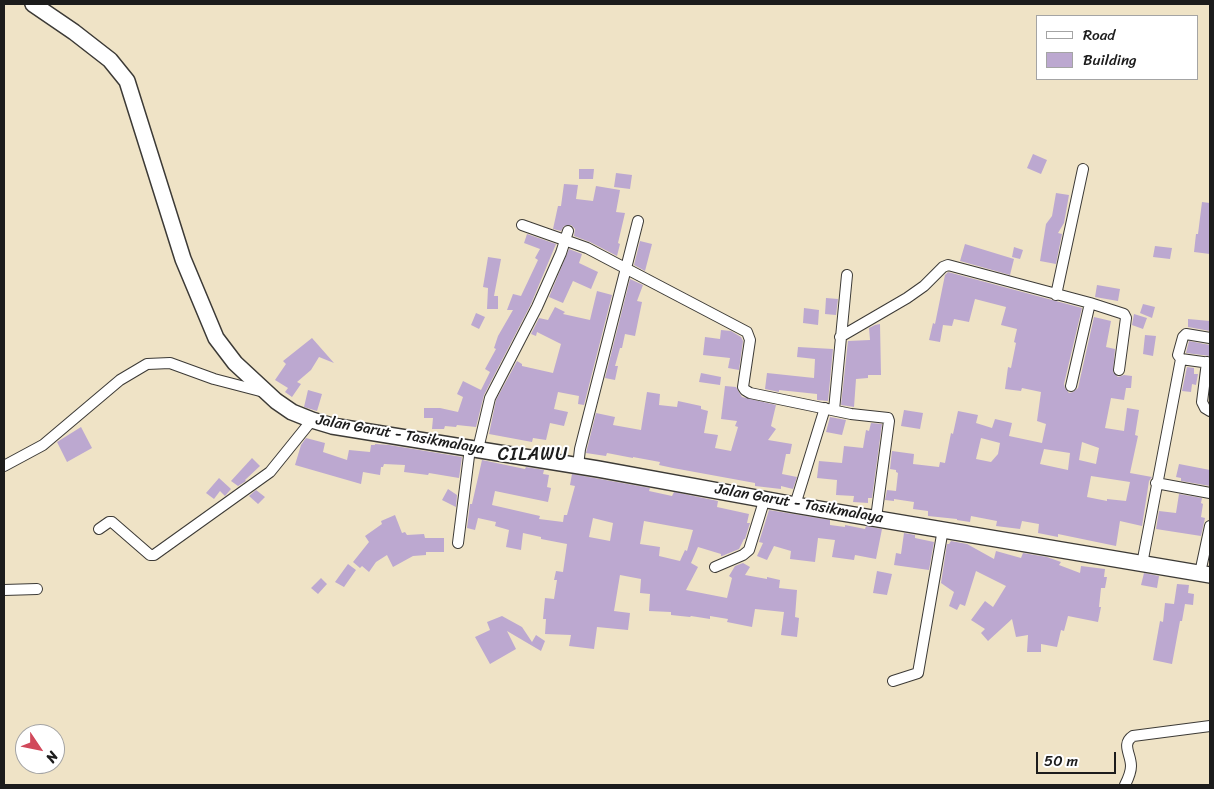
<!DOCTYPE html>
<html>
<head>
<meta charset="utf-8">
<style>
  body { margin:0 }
  #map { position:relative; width:1214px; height:789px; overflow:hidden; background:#efe3c6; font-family:Sriracha,sans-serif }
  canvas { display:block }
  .frame { position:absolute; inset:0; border:5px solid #1c1c1c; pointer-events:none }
  .legend { position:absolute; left:1036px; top:15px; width:162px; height:65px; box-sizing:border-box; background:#fff; border:1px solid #a4a4a4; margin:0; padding:6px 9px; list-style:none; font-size:15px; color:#1c1c1c }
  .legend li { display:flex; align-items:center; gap:10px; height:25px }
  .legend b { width:25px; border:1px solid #a4a4a4 }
  .north { position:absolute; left:15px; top:724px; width:50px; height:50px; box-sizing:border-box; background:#fff; border:1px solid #a4a4a4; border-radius:50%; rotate:124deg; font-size:14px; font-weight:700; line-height:20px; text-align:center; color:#1c1c1c }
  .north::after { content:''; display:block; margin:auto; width:18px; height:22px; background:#d1495b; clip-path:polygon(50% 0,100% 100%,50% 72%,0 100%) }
  .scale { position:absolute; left:1036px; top:752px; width:80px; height:22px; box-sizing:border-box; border:2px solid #1c1c1c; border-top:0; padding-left:6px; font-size:15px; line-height:18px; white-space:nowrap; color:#1c1c1c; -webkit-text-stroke:4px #fff; paint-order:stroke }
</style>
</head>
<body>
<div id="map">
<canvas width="1214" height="789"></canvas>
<div class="frame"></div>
<ul class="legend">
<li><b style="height:6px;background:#fff"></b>Road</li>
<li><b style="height:14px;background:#bca8d0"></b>Building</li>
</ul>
<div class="north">N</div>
<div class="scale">50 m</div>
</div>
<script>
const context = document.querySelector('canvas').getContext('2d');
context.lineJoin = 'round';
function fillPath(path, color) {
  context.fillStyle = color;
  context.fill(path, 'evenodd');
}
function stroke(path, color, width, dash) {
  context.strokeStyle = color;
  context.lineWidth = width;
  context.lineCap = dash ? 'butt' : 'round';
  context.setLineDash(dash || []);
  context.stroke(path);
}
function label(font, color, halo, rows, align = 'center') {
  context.font = font + ' Sriracha,sans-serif';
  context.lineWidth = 4;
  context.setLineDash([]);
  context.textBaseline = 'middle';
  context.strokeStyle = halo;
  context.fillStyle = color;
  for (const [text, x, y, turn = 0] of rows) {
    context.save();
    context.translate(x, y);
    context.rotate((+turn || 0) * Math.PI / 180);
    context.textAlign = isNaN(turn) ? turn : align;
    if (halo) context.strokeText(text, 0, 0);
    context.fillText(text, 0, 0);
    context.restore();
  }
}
fillPath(new Path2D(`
  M1033 154 1047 160 1041 174 1027 168Z
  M579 169H594L593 179H579Z
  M616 173 632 175 630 189 614 187Z
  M564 184 578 185 576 199 593 201 596 186 620 190 616 212 625 213 618 243 620 244 617 256 590 242 574 236 575 229 571 225 564 226 561 231 553 229 558 206H561Z
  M1056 193 1069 195 1064 223 1058 233 1062 234 1056 264 1040 261 1046 224 1052 216Z
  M1202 202 1210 203V254L1194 252 1196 234H1198Z
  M527 234 556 244 531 304 484 395 476 427 457 425 456 427 445 426 444 429H432L433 418H424V408H440L458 412 463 397 457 394 463 381 481 390 490 372 485 369 496 349 494 348 498 336 513 310H507L513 294 521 296 538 260 535 258 540 249 524 243Z
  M640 241 652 244 645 271 634 265Z
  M965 244 1014 259 1010 275 960 261Z
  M1155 246 1172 248 1170 259 1153 257Z
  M1014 247 1023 250 1020 259 1012 257Z
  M569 249 582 254 579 263 598 272 591 289 573 281 563 303 549 297Z
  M488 257 501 259 494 296H498V309H487L488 288 483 287Z
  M948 272 1082 308 1064 384 1065 388 1069 393 1073 392 1078 388 1094 317 1111 321 1106 347 1115 349 1113 372 1118 377 1124 375 1132 376 1131 388H1126L1124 400 1111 398 1105 428 1124 431 1127 408 1139 410 1135 435 1138 436 1130 473 1152 477 1149 481 1142 526 1120 521 1116 546 1058 534V537L1038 533 1039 524 1022 521 1020 529 996 526 997 521 971 516 970 522 957 520V519L928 516V511L913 509 914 502 894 499V501L885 500 887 490 896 491 898 473 896 472V470L890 469 892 451 914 454 913 464 939 467 940 462 945 463 951 433 953 434 958 411 978 415 976 423 992 428 995 419 1012 423 1009 436 1042 443 1046 424 1037 421 1041 392 1022 388 1021 391 1005 389 1008 367 1011 368 1016 343 1014 342 1017 329 1001 325 1006 307 975 299 969 322 954 319 952 326 943 325 940 342 929 340 933 323 935 324 945 275ZM981 438 1000 443 998 454 991 462 976 459ZM1082 442 1099 448 1096 464 1079 460ZM1044 449 1070 453 1068 470 1040 464ZM1091 476 1130 482 1126 501 1107 499V501L1087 497Z
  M630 279 643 285 637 301 642 302 635 336 625 334 622 348H620L615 366H618L615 380 605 378Z
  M1097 285 1120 289 1118 301 1095 297Z
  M597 291 612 295 584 405 578 404 579 396 558 392 554 409 568 412 564 426 550 423 546 440 533 438 532 442 489 434 496 400 517 361 522 364V366L553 373 561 344 537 332 536 336 531 334 539 318 548 320 555 307 565 312 563 314 590 320Z
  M826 298 838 299 836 315 825 314Z
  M1143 304 1155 307 1152 318 1140 313Z
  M804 308 819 310 818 325 803 323Z
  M476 313 485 317 479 329 471 325Z
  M1134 314 1147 318 1143 329 1132 325Z
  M1188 319 1210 321V331L1188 327Z
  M880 324 881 375H868V378L856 379 854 407 841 405 848 341 870 340 869 328 875 325Z
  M721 330 731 331 741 337 743 341 739 370 728 368 730 358 703 355 705 337 720 339Z
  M1145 335 1156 336 1153 356 1143 354Z
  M312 338 334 363 319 357 311 370 297 382 301 384 292 397 285 392 288 388 275 380 286 364 283 361Z
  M1189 341 1210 345V356L1186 353Z
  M798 347 833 349 828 401 817 400V394L779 390V392L765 389 767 373 814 378 815 359 797 357Z
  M1187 367 1194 368V374H1198L1196 385 1192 384 1191 392 1182 391Z
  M701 373 721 377 720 385 699 382Z
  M725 386 736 387 742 397 776 405 771 426 776 429 768 440 792 444 790 454H786L782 474 797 477 793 489 781 486V489L755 486V483L673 468 659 465 660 462 633 457V458L607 453 606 456 586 453 596 413 615 417 613 425 641 430 647 392 660 394 659 405 677 407 678 401 701 406V409L708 411 704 433 718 435 715 448 731 451 738 427 735 426 737 421 721 419Z
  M308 390 322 394 317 411 304 407Z
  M904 410 923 413 920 429 901 426Z
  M830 417 846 420 842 435 826 432Z
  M871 423 882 424 872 498H868V503L853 502 854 496 836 495 837 480 817 478 819 461 842 463 844 446 863 448 866 430 869 431Z
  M81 427 92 448 67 462 57 442Z
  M306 438 325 443 323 452 347 460 349 450 370 452 371 445H375V444L389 445 462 457 459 478 429 473 428 475 404 472 405 465 384 464 383 467H381L380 475 363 472 361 484 295 465 301 445Z
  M252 458 260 466 245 480 246 481 238 486 231 481Z
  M482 460 525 469 526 467 544 470 543 474 549 475 547 487 551 488 548 502 495 491 492 505 540 516 539 519 563 522 564 515H567L575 486 570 485 572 474 650 488 649 491 672 496 674 492 718 501 717 507 749 514 747 523H750L745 539H744L739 549 722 556H721V554L698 547 691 563 698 567 686 590 727 598 732 578 729 576 735 566 743 563 750 567 745 575 767 579V577L780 580 779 588 797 590 795 617 799 618 797 637 781 635 784 612 755 609 752 627 727 622 728 619 710 616V619L691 616 690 617 671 615V612L649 611 650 594 640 593 641 579 620 575 614 611 630 613 628 630 597 627 594 649 569 646 571 635 545 634 546 619H543L545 598 554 599 557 580H554L556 571 563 572 567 544 541 539V537L523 533 521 550 506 547 509 530 495 526 496 522 478 518 475 530 467 528 470 504H472ZM593 518 613 523 610 541 589 537ZM644 521 693 530 687 551 685 550 680 561 659 556 660 547 640 544Z
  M1179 464 1210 470V486L1181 481V478L1176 477Z
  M219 478 231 489 225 496 220 491 214 499 206 493Z
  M448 489 457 495 456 507 442 500Z
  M256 490 265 497 258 504 249 496Z
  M1179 494 1202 498 1201 503 1203 504 1201 517 1205 518 1201 536 1156 529 1159 511 1176 513Z
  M769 510 830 520V525L845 527V525L865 529 866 526 882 529 876 559 855 555 854 560 832 557 835 540 818 538 815 562 790 559 791 551 774 546 767 560 757 556 763 543 759 542Z
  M395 515 402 533 405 532 407 535 424 534 425 538H444V552H426V555L413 556 393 567 387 555 376 562 369 572 362 566 360 568 353 562 369 542 365 536 382 524 381 521Z
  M904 533 915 535V538L934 542 929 570 894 565 896 553 901 554Z
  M951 541 967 544 994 559 996 551 1021 558 1023 553 1047 557 1061 562 1059 565 1080 573 1081 566 1105 569 1104 577H1107L1105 588H1101L1099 607H1101L1098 622 1068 616 1064 631 1061 630 1057 647 1041 644V652H1027L1028 635 1016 637 1012 619 988 641 981 633 985 629 971 620 985 601 993 607 1006 586 976 571 965 606 960 604 957 610 949 606 954 592 941 583 947 544H949Z
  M348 564 356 570 344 587 335 582Z
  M877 571 892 574 887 595 873 593Z
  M1144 573 1159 576 1157 588 1141 585Z
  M321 578 327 584 318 594 311 588Z
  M1177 584 1189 585 1188 593 1194 594 1193 605 1185 604 1182 621H1180L1172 664 1153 660 1160 621 1163 622 1165 603 1174 604Z
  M502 616 522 627 532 642 536 635 545 641 541 651 507 631 516 649 490 664 475 637 490 630 487 622Z`), '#bca8d0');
const street = new Path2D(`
  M522 225 587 248 606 258 747 332 750 340 743 387 745 390 750 393 851 414 888 418 889 421 876 518
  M1056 295 1083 169
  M840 337 907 298 924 286 943 267 948 265 1090 303 1124 314 1126 318 1119 370
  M1210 338 1186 334 1183 337 1178 355 1181 359 1210 363
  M1207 362 1202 402 1205 408 1210 411
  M1071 386 1090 303
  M834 410 847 275
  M478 449 490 398 537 307 561 253 568 231
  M4 466 43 445 120 380 147 364 170 363 214 379 264 392
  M578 466 580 449 638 221
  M1156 483 1210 493
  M795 505 825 408
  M99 529 109 522H112L150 555H154L270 472 312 420
  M458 543 470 448
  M1142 564 1181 359
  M715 567 743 555 749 550 765 498
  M1200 573 1210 526
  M4 590 37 589
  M893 681 918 673 943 529
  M1125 785C1128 779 1131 772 1131 766 1131 754 1121 744 1133 736L1210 726`);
const primary = new Path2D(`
  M33 4 74 32 110 60 127 81 183 259 216 338 235 363 276 401 292 412 312 420 332 426 598 469 795 505 1210 575`);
stroke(street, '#3c3a36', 12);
stroke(primary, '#3c3a36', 18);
stroke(street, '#fff', 10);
stroke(primary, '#fff', 15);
label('15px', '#1c1c1c', '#fff', [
  ["Jalan Garut - Tasikmalaya",400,435,10],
  ["Jalan Garut - Tasikmalaya",799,504,10]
]);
context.letterSpacing = '1px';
label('18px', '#1c1c1c', '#fff', [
  ["CILAWU",533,455]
]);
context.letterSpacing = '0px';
</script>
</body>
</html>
